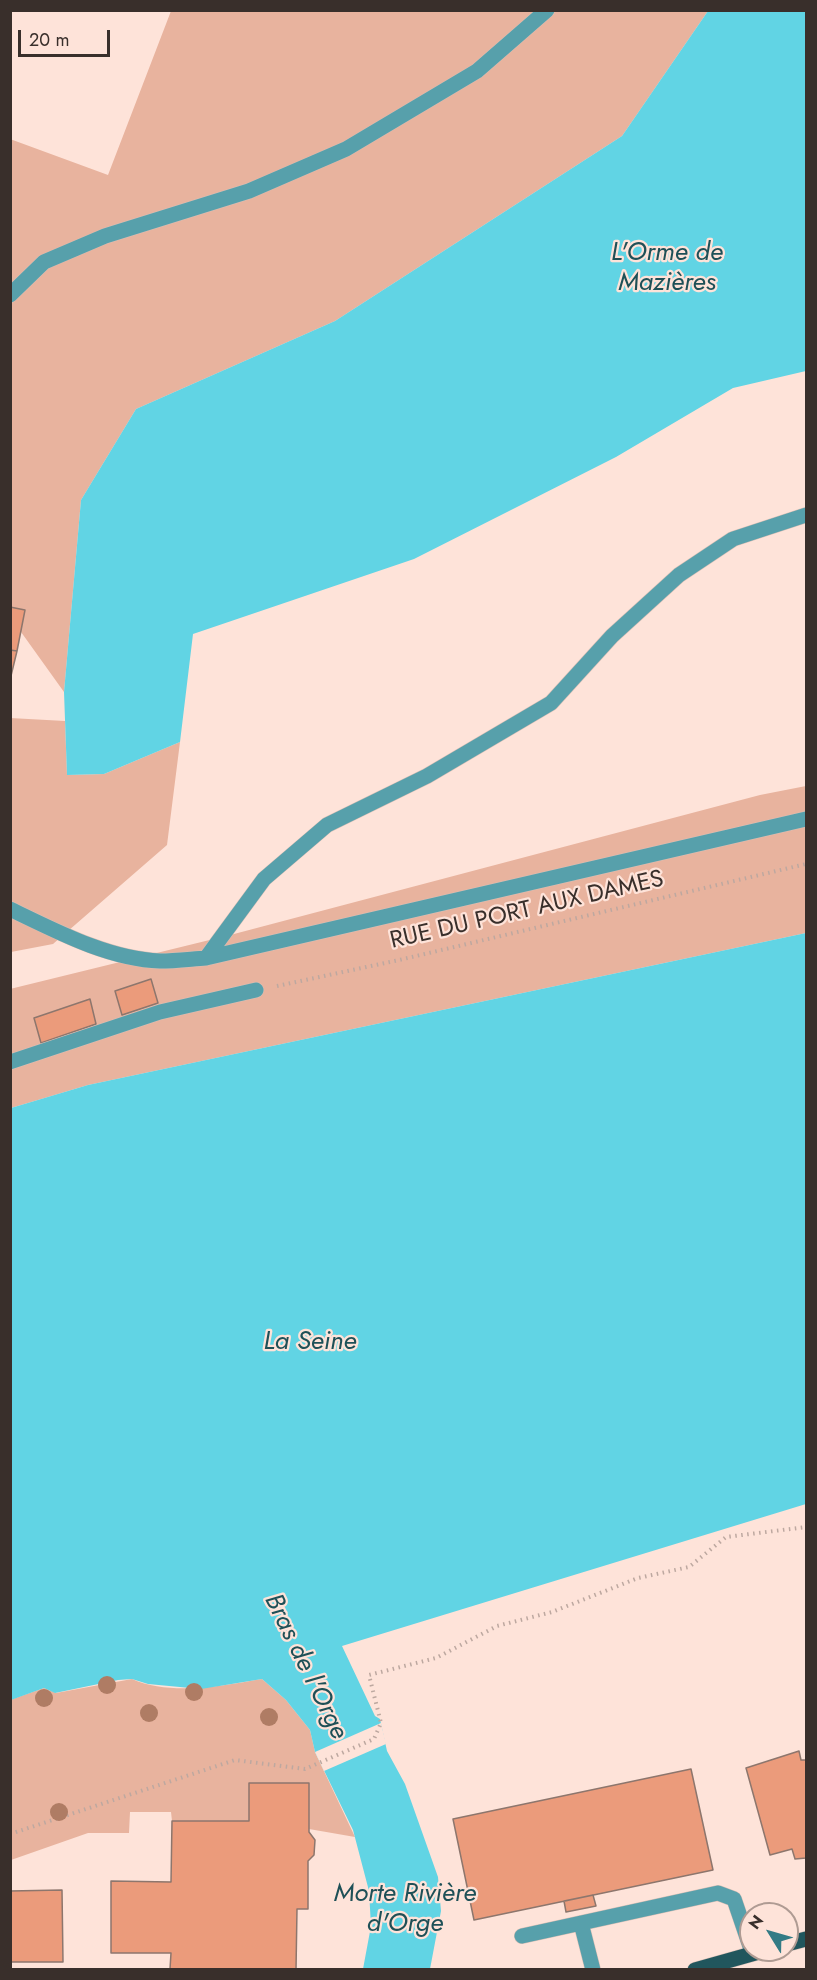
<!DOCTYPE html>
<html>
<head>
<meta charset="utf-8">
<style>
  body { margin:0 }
  #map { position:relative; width:817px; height:1980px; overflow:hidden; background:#fee3d9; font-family:Jost,sans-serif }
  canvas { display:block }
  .frame { position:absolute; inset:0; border:12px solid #392f2b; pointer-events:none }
  .north { position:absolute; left:739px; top:1902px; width:60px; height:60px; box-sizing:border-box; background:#fee3d9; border:2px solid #af9b93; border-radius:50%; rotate:307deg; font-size:16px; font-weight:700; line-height:24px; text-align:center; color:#392f2b }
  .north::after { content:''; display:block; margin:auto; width:21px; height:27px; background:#337b85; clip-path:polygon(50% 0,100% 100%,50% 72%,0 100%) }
  .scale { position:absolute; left:18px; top:30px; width:92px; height:27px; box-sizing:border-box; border:3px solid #392f2b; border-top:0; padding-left:8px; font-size:18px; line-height:21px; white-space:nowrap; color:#392f2b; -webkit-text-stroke:4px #fee3d9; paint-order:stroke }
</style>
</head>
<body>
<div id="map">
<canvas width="817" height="1980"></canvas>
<div class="frame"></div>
<div class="north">N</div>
<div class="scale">20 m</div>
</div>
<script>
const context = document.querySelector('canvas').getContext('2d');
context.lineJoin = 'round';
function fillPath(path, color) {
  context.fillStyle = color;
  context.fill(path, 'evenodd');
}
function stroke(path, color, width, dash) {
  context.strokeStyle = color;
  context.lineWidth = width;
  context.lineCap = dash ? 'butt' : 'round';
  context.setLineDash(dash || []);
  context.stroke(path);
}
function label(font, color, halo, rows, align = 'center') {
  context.font = font + ' Jost,sans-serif';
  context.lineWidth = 4.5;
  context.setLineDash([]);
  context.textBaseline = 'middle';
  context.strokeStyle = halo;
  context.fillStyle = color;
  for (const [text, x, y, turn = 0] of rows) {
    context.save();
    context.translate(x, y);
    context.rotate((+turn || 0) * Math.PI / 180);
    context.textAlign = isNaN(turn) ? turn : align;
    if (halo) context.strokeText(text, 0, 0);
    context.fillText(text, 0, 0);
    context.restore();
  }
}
fillPath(new Path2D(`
  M171 11H708L622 136 335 321 136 409 81 500 64 692 11 618 10 139 108 175Z
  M10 718 65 721 67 775 104 774 180 742 167 845 53 944 11 952Z
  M806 786V933L88 1085 11 1108 10 989 234 934 760 795Z
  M132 1679C171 1696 221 1686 262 1679L286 1700 310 1730 315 1752 355 1837 309 1829V1783H249V1821H172L171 1812H130L129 1833H88L11 1860 10 1700 44 1688 56 1693Z`), '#e8b39e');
fillPath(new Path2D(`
  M708 11H806V371L733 388 616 457 414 559 193 634 180 742 104 774 67 775 64 692 81 500 136 409 335 321 622 136Z
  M806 933V1504L342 1646 375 1716 380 1719 387 1751 405 1784 438 1877 441 1911 430 1969H363L371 1926 369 1891 353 1830 315 1752 310 1730 286 1700 262 1679 201 1689 148 1684 132 1679 118 1680 55 1693 44 1688 11 1700V1108L88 1085Z`), '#61d4e4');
fillPath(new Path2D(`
  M381 1723 386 1744 324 1771 315 1752Z`), '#fee3d9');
const building = new Path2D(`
  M10 607 25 610 17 651 10 650Z
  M10 650 17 651 10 680Z
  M151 979 158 1003 122 1015 115 991Z
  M90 999 96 1024 41 1043 34 1018Z
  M799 1751 801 1760H806V1858L795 1859 792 1849 770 1855 746 1768Z
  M691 1769 713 1870 474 1920 453 1819Z
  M249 1783H309V1832L315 1840 314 1855 308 1861V1909H297L296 1970 170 1969 171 1953H111V1881L171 1882 172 1821H249Z
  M62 1890 63 1962H10V1891Z
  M593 1895 596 1906 566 1912 564 1901Z`);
fillPath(building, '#eb9b7b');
stroke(building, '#8d766d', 1.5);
const minor = new Path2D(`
  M10 295 44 262 105 236 249 191 346 149 477 71 547 10
  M10 909C56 931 108 959 160 961 175 961 191 959 206 958L806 819
  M206 958 264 879 327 825 427 776 551 703 612 636 679 575 733 539 806 515
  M10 1062 160 1012 256 990
  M581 1923 593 1970
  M522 1936 718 1893 734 1899 751 1949`);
const major = new Path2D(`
  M787 1944 806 1939
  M695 1970 766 1950`);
stroke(minor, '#d7bfb6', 16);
stroke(major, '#d7bfb6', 16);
stroke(new Path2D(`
  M277 986 399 960 806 864
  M10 1834 235 1760 305 1769 374 1739 381 1723 369 1675 436 1658 497 1626 552 1612 638 1578 689 1567 726 1537 806 1527`), '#bda8a0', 4, [1.5, 4.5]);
stroke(minor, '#57a0ab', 15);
stroke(major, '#21565d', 15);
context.fillStyle = '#af7c64';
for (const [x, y] of [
  [107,1685],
  [194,1692],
  [44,1698],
  [149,1713],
  [269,1717],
  [59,1812]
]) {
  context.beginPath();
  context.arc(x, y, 9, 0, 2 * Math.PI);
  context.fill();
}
label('24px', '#392f2b', '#fee3d9', [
  ["RUE DU PORT AUX DAMES",527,911,-13]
]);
label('italic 26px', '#1e5057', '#fee3d9', [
  ["L'Orme de",667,254],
  ["Mazières",667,284],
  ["La Seine",310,1343],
  ["Bras de l'Orge",305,1667,64],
  ["Morte Rivière",405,1895],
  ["d'Orge",405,1925]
]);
</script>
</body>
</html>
